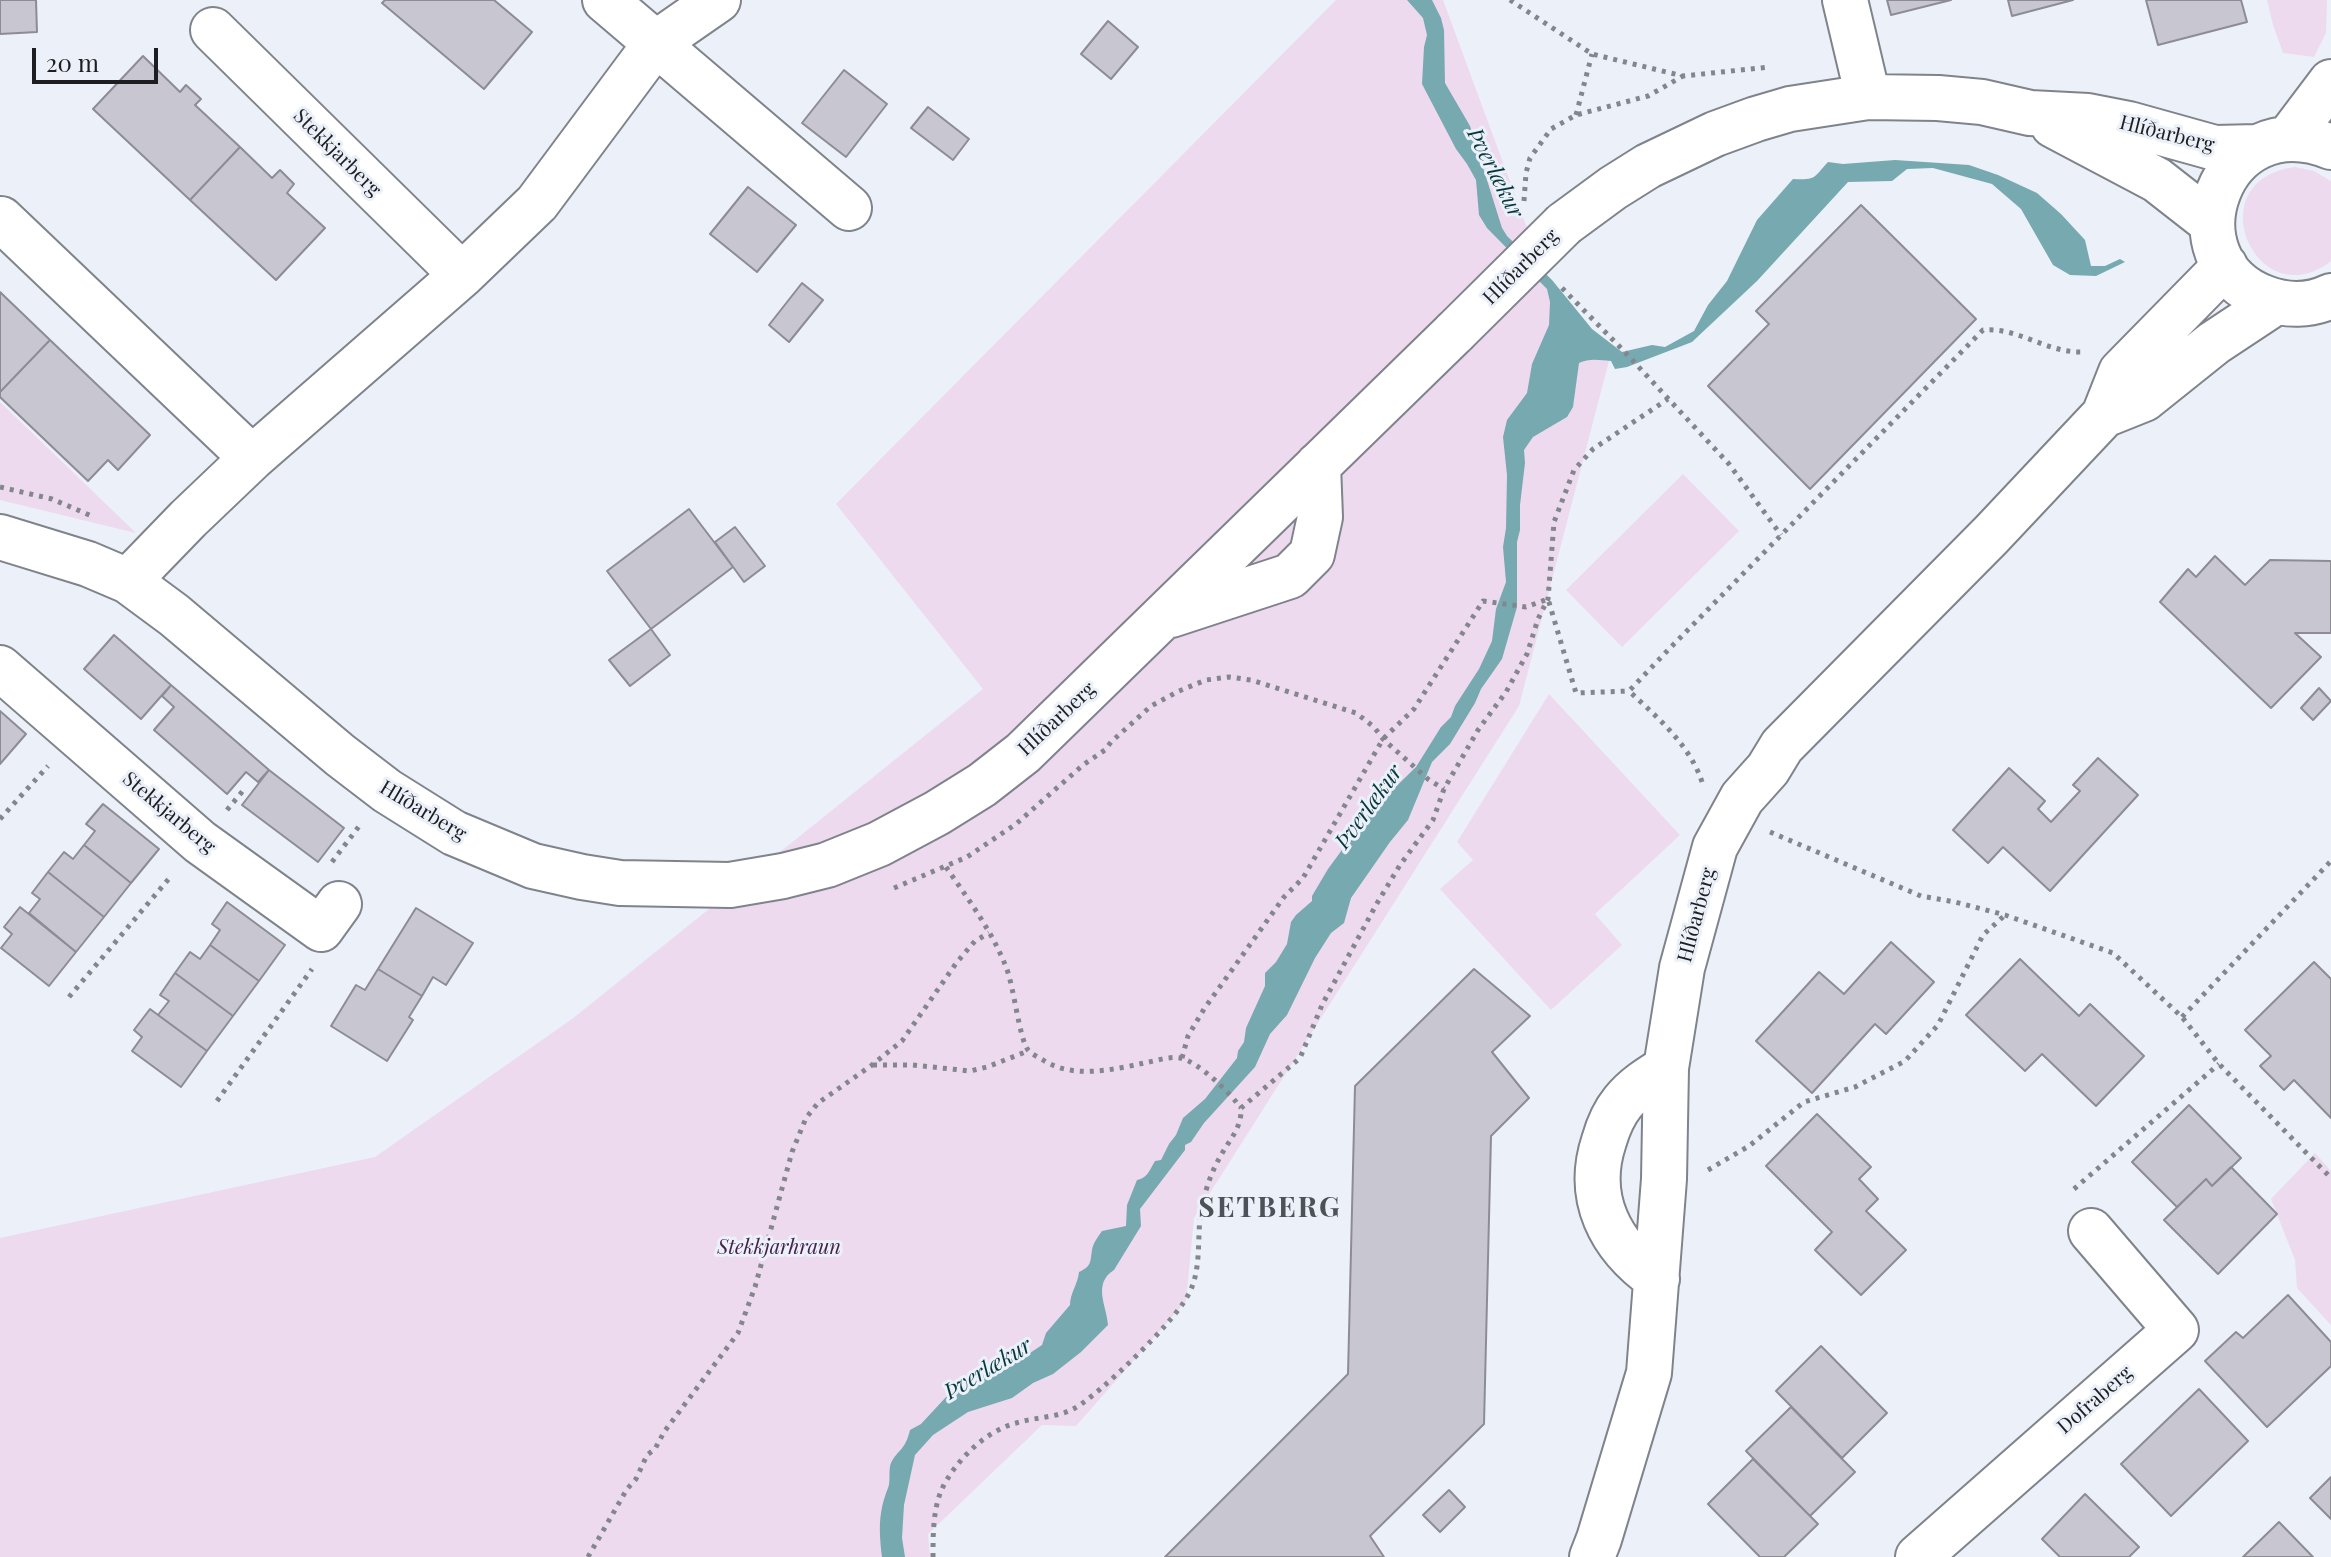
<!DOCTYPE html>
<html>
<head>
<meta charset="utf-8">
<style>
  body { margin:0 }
  #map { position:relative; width:2331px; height:1557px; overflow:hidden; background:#ebf0f9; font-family:"Playfair Display",serif }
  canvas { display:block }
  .scale { position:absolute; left:32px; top:48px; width:126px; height:36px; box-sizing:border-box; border:4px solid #1c1e21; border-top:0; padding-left:10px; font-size:24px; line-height:28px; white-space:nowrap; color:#1c1e21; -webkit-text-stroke:6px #ebf0f9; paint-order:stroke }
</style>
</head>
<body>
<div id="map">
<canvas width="2331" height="1557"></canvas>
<div class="scale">20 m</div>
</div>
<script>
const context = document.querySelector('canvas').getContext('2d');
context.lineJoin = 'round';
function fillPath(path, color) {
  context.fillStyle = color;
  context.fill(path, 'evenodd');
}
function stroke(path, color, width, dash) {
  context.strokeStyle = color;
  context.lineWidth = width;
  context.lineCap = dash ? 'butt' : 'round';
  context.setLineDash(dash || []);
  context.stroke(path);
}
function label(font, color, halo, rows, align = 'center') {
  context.font = font + ' "Playfair Display",serif';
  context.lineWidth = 6;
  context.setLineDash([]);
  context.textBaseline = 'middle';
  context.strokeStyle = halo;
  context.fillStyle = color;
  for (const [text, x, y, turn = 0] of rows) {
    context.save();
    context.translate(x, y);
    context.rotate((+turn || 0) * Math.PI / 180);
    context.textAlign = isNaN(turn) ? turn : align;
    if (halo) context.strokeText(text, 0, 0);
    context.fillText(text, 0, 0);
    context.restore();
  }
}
fillPath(new Path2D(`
  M1336 0H1443L1550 290 1611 353 1519 706 1194 1218 1186 1301 1076 1426 1042 1425 928 1534 930 1557H0V1238L375 1157 572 1019 983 689 836 504Z
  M2267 0H2327L2326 33 2314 57 2283 53 2273 25Z
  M2295 167 2314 171 2331 181V261C2257 319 2195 180 2295 167Z
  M0 402 136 533 0 500Z
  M1683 474 1739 531 1622 647 1566 590Z
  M1549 694 1680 835 1595 914 1622 945 1551 1010 1440 889 1473 860 1457 842Z
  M2315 1153 2331 1171V1325L2297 1288 2295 1260 2271 1199Z`), '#eddaef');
fillPath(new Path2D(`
  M1407 0H1432L1441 18 1444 30 1445 83 1470 126 1502 228 1507 236 1552 280 1592 329 1622 352 1652 345 1665 347 1694 331 1708 305 1727 281 1757 220 1793 179C1817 180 1813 178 1828 162L1843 164 1895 160 1969 165 1998 175 2037 193 2061 214 2085 240 2091 266H2105L2120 259 2125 262 2096 276 2070 275 2053 265 2021 209 1992 184 1933 168 1907 169 1892 181 1848 182 1757 281 1692 342 1627 367 1615 369 1611 361C1600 360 1589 358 1579 363L1573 407 1567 417 1533 437 1524 450 1525 463 1520 505V530L1517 542V607L1502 659 1481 689 1475 703 1450 744 1432 762 1408 820 1390 842 1351 898 1344 923 1331 933 1315 958 1287 1015 1270 1034 1255 1067 1204 1123 1191 1142 1185 1145V1150L1140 1209 1141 1226 1114 1270C1092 1284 1107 1306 1108 1325L1081 1352 1053 1374 1033 1383 1012 1398 968 1412 933 1435 915 1455 904 1505 902 1538 905 1557H882C879 1530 878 1513 888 1488 891 1481 888 1470 891 1463 898 1449 905 1451 910 1430L921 1424 947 1396 961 1386 981 1374 998 1369 1024 1357 1042 1345 1046 1333 1070 1305C1070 1293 1078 1284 1079 1272 1092 1266 1090 1262 1092 1250 1093 1243 1098 1237 1102 1231L1126 1226 1127 1205 1137 1180C1148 1178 1150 1169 1155 1161L1161 1160 1169 1144 1176 1135 1183 1118 1205 1099 1237 1058 1238 1051 1244 1042 1246 1028 1265 986V973L1276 962 1287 944 1291 922 1296 915 1312 901V896L1328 869 1369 813 1416 767 1441 727 1451 717 1455 706 1479 669 1492 641 1496 609 1506 582 1503 547 1506 528 1507 475 1503 437 1507 420 1527 393 1532 364 1549 325 1550 302 1547 289 1487 228 1479 215 1476 180 1467 164 1456 149 1422 84 1424 47 1427 35 1423 18Z`), '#77a9b0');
const building = new Path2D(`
  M0 0H36L37 32 0 34Z
  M385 0H494L532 32 484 89 382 3Z
  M1887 0H1951L1891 15Z
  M2008 0H2073L2012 16Z
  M2146 0H2241L2247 22 2158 45Z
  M1108 21 1138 47 1111 79 1081 54Z
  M143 56 180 92 186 85 201 99 195 105 240 147 190 200 93 109Z
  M844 70 887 104 846 157 802 123Z
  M928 107 969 139 953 160 911 128Z
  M240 147 272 178 280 170 294 184 287 193 325 228 276 280 190 200Z
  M748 187 796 225 757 272 710 234Z
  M1861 205 1976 319 1810 489 1708 386 1769 324 1756 311Z
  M802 283 823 300 789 342 769 325Z
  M0 292 50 340 0 392Z
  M50 340 150 435 118 470 108 460 88 481 0 397V392Z
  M689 509 733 567 651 629 607 571Z
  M735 527 765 566 744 582 715 542Z
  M2215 556 2245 585 2270 560 2331 561V633H2295L2321 657 2271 708 2160 602 2188 569 2196 577Z
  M651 629 670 655 630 686 609 660Z
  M114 635 171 685 141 719 84 669Z
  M171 685 269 770 258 782 246 772 227 794 154 730 174 707 162 696Z
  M2319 688 2331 701 2313 720 2301 708Z
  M0 711 26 734 0 764Z
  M2098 758 2138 795 2050 891 2003 847 1988 863 1953 830 2009 768 2045 801 2038 809 2051 822 2080 791 2073 785Z
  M269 770 344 828 318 862 242 805Z
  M103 804 159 849 131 883 84 845 95 831 86 824Z
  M84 845 131 883 104 917 48 872 64 852 73 859Z
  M48 872 104 917 76 952 29 913 40 899 32 893Z
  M227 902 285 945 259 981 210 945 220 930 212 924Z
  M20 907 76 952 49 986 1 948 12 934 4 927Z
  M416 908 473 943 446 985 433 977 422 996 378 969Z
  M1891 942 1934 982 1886 1034 1875 1024 1812 1093 1756 1041 1819 972 1844 994Z
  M210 945 259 981 233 1016 175 973 190 952 200 959Z
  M2020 959 2079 1016 2090 1004 2144 1056 2096 1106 2042 1054 2025 1071 1966 1015Z
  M2314 962 2331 979V1118L2294 1080 2284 1090 2260 1066 2271 1056 2245 1030Z
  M378 969 422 996 409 1017 413 1020 387 1061 331 1026 356 985 365 990Z
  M1474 969 1530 1016 1492 1052 1529 1098 1491 1136 1484 1424 1370 1536 1384 1557H1165L1348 1374 1355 1086Z
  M175 973 233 1016 207 1051 158 1015 169 1001 160 995Z
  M150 1009 207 1051 181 1087 132 1051 142 1037 134 1030Z
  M2189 1105 2241 1158 2212 1186 2206 1179 2177 1207 2132 1162Z
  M1817 1114 1871 1167 1859 1179 1878 1199 1866 1211 1906 1250 1861 1295 1815 1250 1832 1232 1766 1166Z
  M2231 1167 2277 1214 2218 1274 2164 1220 2206 1179 2212 1186Z
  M2288 1295 2331 1342V1366L2267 1427 2205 1361 2236 1332 2243 1338Z
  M1821 1346 1887 1413 1842 1458 1776 1391Z
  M2199 1389 2248 1441 2171 1516 2121 1464Z
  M1791 1407 1855 1472 1810 1516 1746 1451Z
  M1753 1459 1818 1524 1784 1557H1760L1708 1504Z
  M2331 1477V1519L2310 1498Z
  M1449 1490 1465 1507 1440 1532 1423 1515Z
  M2085 1494 2139 1547 2129 1557H2060L2042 1539Z
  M2279 1522 2313 1557H2243Z`);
fillPath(building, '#c8c6d0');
stroke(building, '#8d8c95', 2);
const minor = new Path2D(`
  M605 0 849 208
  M1845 0 1868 97
  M213 30 462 275
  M2053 125 2157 180 2212 223
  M2288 139 2331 82
  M2331 147C2219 102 2165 261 2265 298 2286 306 2310 306 2331 296
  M1 219 252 458
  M1564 224 1613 188 1648 166 1715 134 1756 119 1790 109 1868 97 1938 98 1982 102 2030 113 2088 116 2129 124 2215 148 2257 147
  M2104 415 2144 399 2214 343 2276 302
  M0 537 88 564 128 581 174 615 340 755 387 791 454 833 533 866 582 877 620 883 730 885 783 876 827 865 879 844 937 813 982 785 1023 753 1455 332
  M128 581 188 519 252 458 462 275 537 203 656 43 718 0
  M1171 615 1290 576 1312 554 1320 517 1318 465
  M0 668 200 842 321 929 339 904
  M1657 1279C1610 1246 1585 1198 1604 1141 1608 1127 1614 1113 1623 1102 1635 1087 1650 1078 1666 1068
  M1592 1557 1599 1539 1649 1373 1664 1179 1666 1068 1682 968 1715 847 1742 798 1768 769 1782 746 1991 535 2104 415 2121 372 2225 266
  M1918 1557 2176 1330 2091 1231`);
stroke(minor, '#7f838b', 48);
stroke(new Path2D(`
  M1510 0 1592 54 1683 76 1770 67
  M1576 115 1592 54
  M1524 201 1526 173 1530 158 1551 129 1576 115 1648 96 1683 76
  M1562 288 1621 348 1729 464 1781 535
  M0 487 52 499 94 517
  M1702 782C1690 745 1657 717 1629 691L1670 648 1983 330C2018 327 2047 353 2082 352
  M227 810 246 787
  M0 819 48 766
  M1770 832 1921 896 1955 902 2005 915 2113 953 2182 1017 2219 1064 2331 1178
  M332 862 360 825
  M946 867C968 899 992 931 1006 967 1014 986 1019 1038 1028 1050 1031 1054 1038 1057 1043 1060 1072 1079 1112 1070 1144 1063 1156 1061 1168 1056 1180 1058 1199 1062 1230 1093 1241 1108
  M894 888 967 857 1016 824 1083 765 1105 750 1111 742 1151 706 1179 691 1206 680 1229 677 1251 680 1356 713 1374 727 1383 739 1429 780 1444 789
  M69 997 172 875
  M2182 1017 2331 861
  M1182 1058 1188 1036 1204 1009 1284 897 1303 878 1383 739 1414 709 1483 601 1526 607 1548 599 1576 693 1629 691
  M873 1065H913L970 1071 987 1067 1028 1051
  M217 1101 312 969
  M1708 1170 1749 1146 1804 1102 1855 1087 1905 1061 1938 1025 1983 935 2004 916
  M2074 1189 2219 1064
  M588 1557 627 1489 636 1479 647 1455 655 1449 664 1432 738 1333 755 1287 792 1152 806 1118 818 1103 872 1065 902 1041 957 962 975 941 989 933
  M933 1557C933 1535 933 1511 941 1491 954 1462 985 1431 1016 1423 1035 1417 1057 1418 1075 1408 1101 1393 1173 1323 1187 1297 1205 1267 1194 1230 1204 1197 1208 1183 1213 1169 1220 1157 1229 1140 1242 1128 1241 1108L1300 1058 1322 1005 1376 905 1400 865 1433 820 1444 789 1478 730 1506 692 1527 654 1538 619 1548 599 1554 522 1574 470 1593 449 1668 399`), '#83878d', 5, [4, 6]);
stroke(minor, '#fff', 44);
const minorBridge = new Path2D(`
  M1455 332 1564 224`);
stroke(minorBridge, '#7f838b', 48, []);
stroke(minorBridge, '#fff', 44);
label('20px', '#1c1e21', '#ebf0f9', [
  ["Hlíðarberg",2167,134,14],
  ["Stekkjarberg",337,153,45],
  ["Hlíðarberg",1521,267,-45],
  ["Hlíðarberg",1057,719,-43],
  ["Hlíðarberg",423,811,31],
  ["Stekkjarberg",169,813,40],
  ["Hlíðarberg",1697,915,-75],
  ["Dofraberg",2095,1400,-41]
]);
label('italic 20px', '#46214b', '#ebf0f9', [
  ["Stekkjarhraun",779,1248]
]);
label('italic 22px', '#05383d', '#ebf0f9', [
  ["Þverlækur",1495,173,63],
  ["Þverlækur",1369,807,-54],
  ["Þverlækur",988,1369,-31]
]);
context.letterSpacing = '2px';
label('bold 28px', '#4d5158', '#ebf0f9', [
  ["SETBERG",1270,1208]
]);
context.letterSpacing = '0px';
</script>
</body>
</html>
